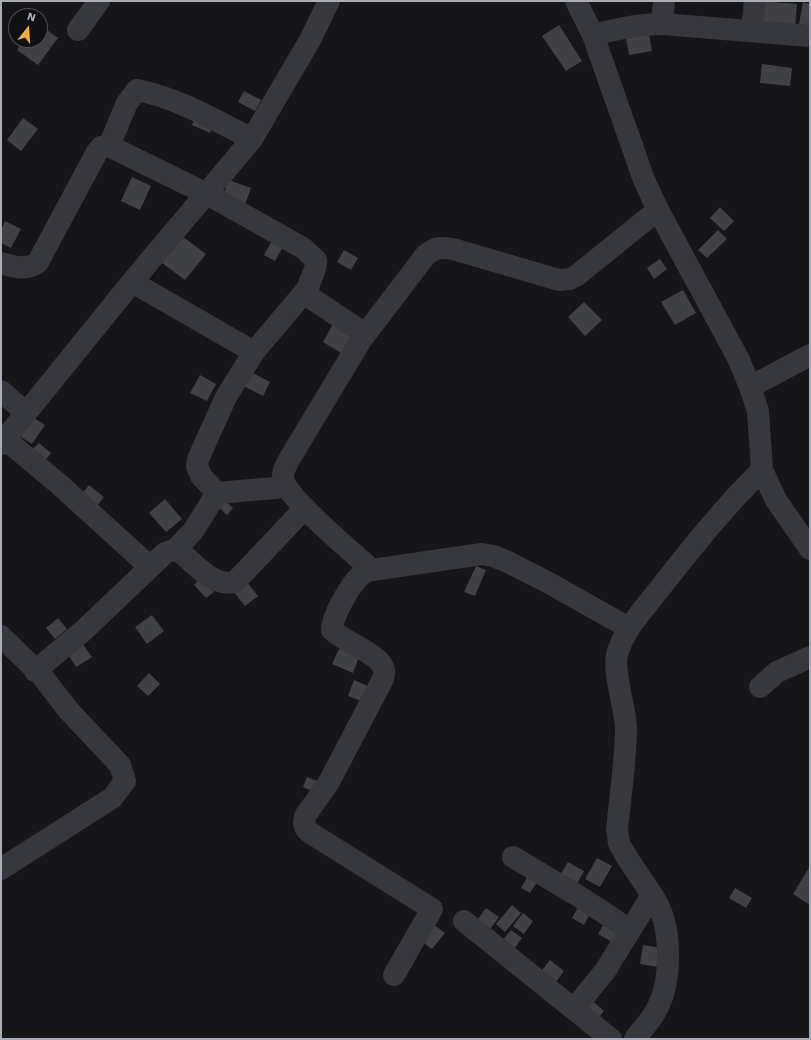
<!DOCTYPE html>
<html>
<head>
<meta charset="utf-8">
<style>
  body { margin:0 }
  #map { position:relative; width:811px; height:1040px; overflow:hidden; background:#161618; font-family:"Work Sans",sans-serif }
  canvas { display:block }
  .frame { position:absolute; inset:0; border:2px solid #a8adb8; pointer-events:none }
  .north { position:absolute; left:8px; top:8px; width:40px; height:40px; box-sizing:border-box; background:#111113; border:1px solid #4d4f55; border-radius:50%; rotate:17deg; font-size:11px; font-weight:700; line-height:16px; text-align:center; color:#a8adb8 }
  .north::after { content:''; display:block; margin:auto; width:14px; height:18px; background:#f2b134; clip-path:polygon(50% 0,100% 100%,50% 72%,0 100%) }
</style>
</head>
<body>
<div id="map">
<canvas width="811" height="1040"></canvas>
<div class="frame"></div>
<div class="north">N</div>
</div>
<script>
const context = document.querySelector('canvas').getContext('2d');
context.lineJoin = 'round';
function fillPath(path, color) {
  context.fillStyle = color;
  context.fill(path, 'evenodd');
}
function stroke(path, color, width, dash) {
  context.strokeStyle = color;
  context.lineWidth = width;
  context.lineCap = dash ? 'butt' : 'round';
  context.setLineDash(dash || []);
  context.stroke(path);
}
fillPath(new Path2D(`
  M759 1 797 4 795 28 756 25Z
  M803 2 810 4V26L799 24Z
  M40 25 58 38 38 65 17 50 24 40H40Z
  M559 25 582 61 566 71 542 36Z
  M649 34 652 51 629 55 626 38Z
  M762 64 792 68 790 86 760 83Z
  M244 91 261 100 255 111 238 102Z
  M198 111 216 119 210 133 192 125Z
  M23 118 38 129 21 151 7 140Z
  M132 177 151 186 140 210 121 201Z
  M229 180 251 188 245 205 222 197Z
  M720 207 734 221 724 231 710 218Z
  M5 221 21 229 11 248 1 243V230Z
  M718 230 727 239 707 258 698 250Z
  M179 234 206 254 185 280 158 260Z
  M274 237 285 243 275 261 264 255Z
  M344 250 358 258 351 270 337 262Z
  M660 259 667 269 654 279 647 268Z
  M683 290 696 313 675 325 661 302Z
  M584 302 602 320 585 336 568 317Z
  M333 324 354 337 344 355 323 342Z
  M247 370 270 382 263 396 240 384Z
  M200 375 216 384 207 401 190 393Z
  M34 418 45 425 32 444 21 437Z
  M39 443 51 453 44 462 31 451Z
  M89 485 104 497 97 506 82 494Z
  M165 499 182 519 166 532 149 513Z
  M223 499 233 508 227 515 217 506Z
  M476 566 486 570 475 596 464 592Z
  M201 578 214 592 206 598 194 585Z
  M246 581 258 596 245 606 233 591Z
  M152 615 164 631 147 644 135 627Z
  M58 618 67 629 55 639 46 628Z
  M82 643 92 657 76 667 67 653Z
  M339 649 359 657 353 673 332 664Z
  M149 673 160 684 148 696 137 686Z
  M354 680 370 687 364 702 348 696Z
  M307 777 317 781 312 791 303 787Z
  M597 858 612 866 600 887 585 879Z
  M568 862 584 871 576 886 559 877Z
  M810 866V905L793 894Z
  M528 876 537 882 530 893 521 888Z
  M735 888 752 898 746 908 729 898Z
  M581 902 593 908 584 925 572 918Z
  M512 905 521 913 505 932 496 924Z
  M486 908 499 917 488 932 475 923Z
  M523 913 533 921 524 934 513 926Z
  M429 921 445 933 432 949 416 938Z
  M605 922 621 931 614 943 598 934Z
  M511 930 522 938 512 952 500 943Z
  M643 945 661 948 658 967 640 964Z
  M550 960 564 971 554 985 539 974Z
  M589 998 604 1011 596 1021 581 1008Z`), '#404145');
stroke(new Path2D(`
  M576 1 593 35 644 180 658 210 738 358 750 387 758 411 762 470 776 500 810 549
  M662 24 664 1
  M78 30 99 1
  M752 31 755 1
  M593 35C616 29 638 24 662 24L810 36
  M109 146 127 103 137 90C178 98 215 120 252 139
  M1 263C13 267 28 271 38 262L97 152 101 147 109 146 207 194 303 248 316 260C317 273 306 282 308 296L365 334
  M132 282 254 352
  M750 387 810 355
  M1 391 26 413
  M5 439 60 485 150 567
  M1 444 132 282 252 139 310 40 329 1
  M217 493 201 476 197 466 198 459 226 397 254 352 307 289
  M176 549 193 531 217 493 286 487
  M372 570C354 553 287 499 283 478 282 472 287 464 290 458L361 340 425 256C435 247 440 247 453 249L559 280 570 279 576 276 658 210
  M1 636 42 676 69 711 120 765 125 781 112 798 1 869
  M35 671 83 631 165 553 176 549C193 560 211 588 235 582L305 508
  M760 687 777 672 810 657
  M513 857 580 897 630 930
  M464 921 611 1039
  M394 975 432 909 312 834 306 829 304 823 305 816 329 782 383 679C383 676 385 673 384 670 382 655 344 642 332 630 332 616 350 585 361 575 364 572 368 571 372 570L482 554 493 556 508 562 549 583 629 628
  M574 1009 605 971 652 895
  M635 1039C641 1030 650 1022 655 1012 672 985 672 931 657 903 645 882 629 864 619 843L617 830C620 796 626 761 626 727 625 707 613 673 617 655 623 631 642 611 657 592 690 550 724 507 762 470`), '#37383d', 22);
</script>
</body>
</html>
